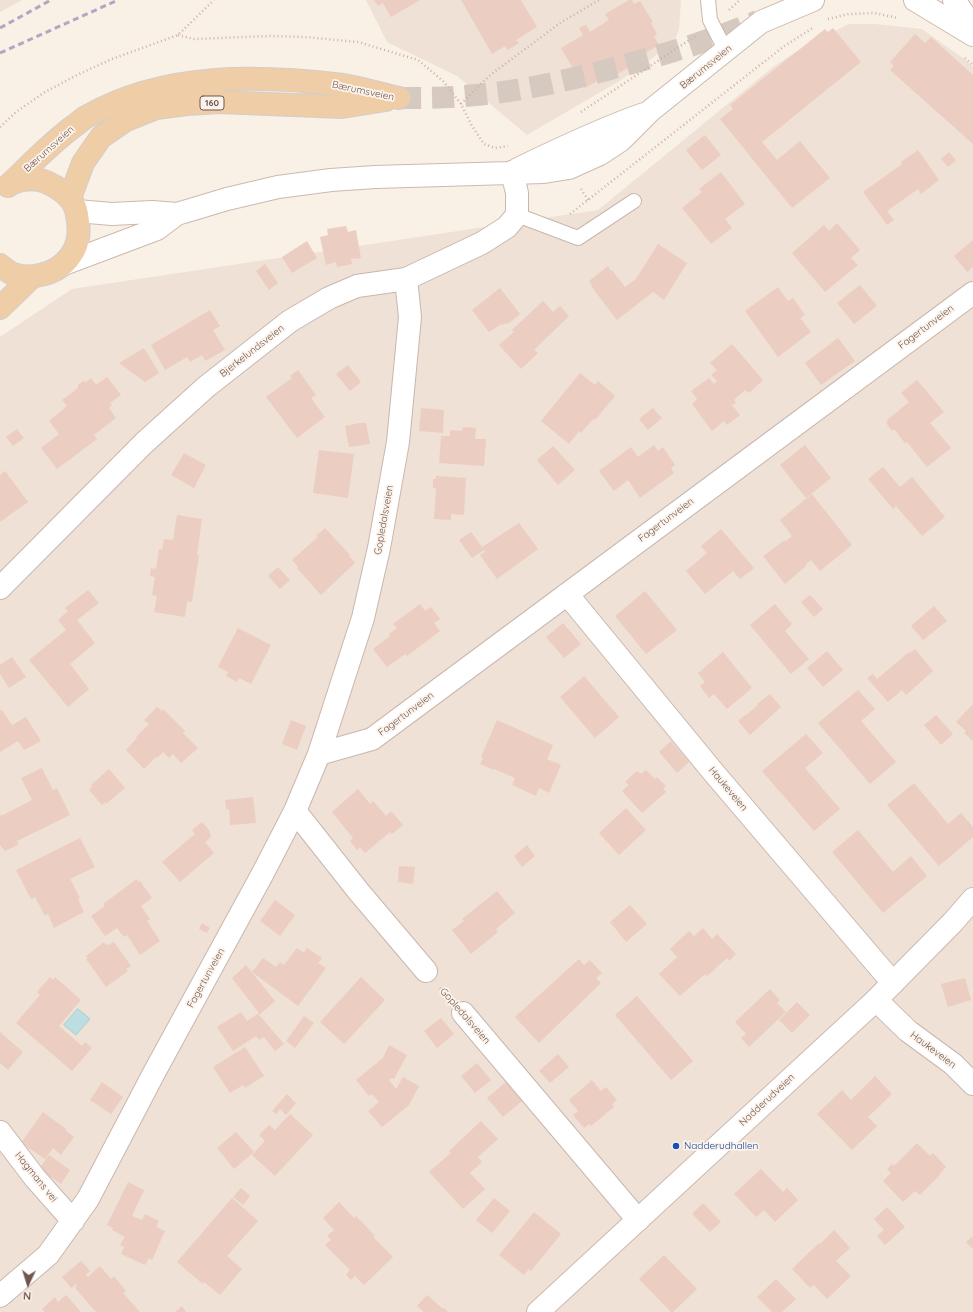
<!DOCTYPE html>
<html>
<head>
<meta charset="utf-8">
<style>
  body { margin:0 }
  #map { position:relative; width:973px; height:1312px; overflow:hidden; background:#f9f0e6; font-family:Quicksand,sans-serif }
  canvas { display:block }
  .north { position:absolute; left:8px; top:1264px; width:40px; height:40px; -webkit-text-stroke:3px #fcf4ec; paint-order:stroke; rotate:184deg; font-size:11px; font-weight:700; line-height:16px; text-align:center; color:#6f574e }
  .north::after { content:''; display:block; margin:auto; width:14px; height:18px; background:#6f574e; clip-path:polygon(50% 0,100% 100%,50% 72%,0 100%) }
</style>
</head>
<body>
<div id="map">
<canvas width="973" height="1312"></canvas>
<div class="north">N</div>
</div>
<script>
const context = document.querySelector('canvas').getContext('2d');
context.lineJoin = 'round';
function fillPath(path, color) {
  context.fillStyle = color;
  context.fill(path, 'evenodd');
}
function stroke(path, color, width, dash) {
  context.strokeStyle = color;
  context.lineWidth = width;
  context.lineCap = dash ? 'butt' : 'round';
  context.setLineDash(dash || []);
  context.stroke(path);
}
function label(font, color, halo, rows, align = 'center') {
  context.font = font + ' Quicksand,sans-serif';
  context.lineWidth = 3.5;
  context.setLineDash([]);
  context.textBaseline = 'middle';
  context.strokeStyle = halo;
  context.fillStyle = color;
  for (const [text, x, y, turn = 0] of rows) {
    context.save();
    context.translate(x, y);
    context.rotate((+turn || 0) * Math.PI / 180);
    context.textAlign = isNaN(turn) ? turn : align;
    if (halo) context.strokeText(text, 0, 0);
    context.fillText(text, 0, 0);
    context.restore();
  }
}
fillPath(new Path2D(`
  M0 0H22L0 12Z
  M366 0H681L679 29 675 40 668 47 621 80 527 135 457 76 387 42Z
  M849 24H875L922 29 967 61 973 67V1312H0V337L72 289 598 210 773 67 808 44Z`), '#efe1d5');
const water = new Path2D(`
  M78 1009 90 1019 76 1035 64 1025Z`);
fillPath(water, '#bddee0');
stroke(water, '#a5ced0', 1);
fillPath(new Path2D(`
  M374 0H420L391 17 383 3 378 6Z
  M461 0H521L537 27 516 40 519 43 508 50 505 46 492 54Z
  M629 0H632L634 4 640 1 653 22 651 23 657 34 654 36 659 45 635 59 637 63 629 67 611 78 609 74 585 88 580 79 575 81 569 70 573 68 561 48 583 35 579 28 586 25 590 32 609 20 605 14Z
  M833 28 861 62 762 142 777 160 800 141 830 178 792 208 720 119 733 109 730 105 825 29 828 32Z
  M915 34 925 43 931 37 973 75V144L890 70 894 66 890 62Z
  M705 135 721 155 702 170 686 150Z
  M918 150 939 180 921 194 918 189 887 211 894 220 887 225 863 192 902 164 901 162Z
  M949 152 956 160 948 167 941 159Z
  M721 172 745 204 725 219 732 228 711 244 682 208 702 192 699 189Z
  M837 223 860 250 851 258 858 265 825 292 792 253 824 225 829 231Z
  M346 226 348 232 356 230 361 258 351 259 352 264 337 267 336 262 326 265 320 237 328 235 327 229Z
  M973 240V267L967 272 954 256Z
  M307 241 317 258 292 273 282 257Z
  M658 244 687 263 664 300 653 292 617 320 591 286 592 285 589 281 608 266 611 271 612 270 625 287 636 279Z
  M265 264 278 283 269 290 256 271Z
  M860 285 877 306 854 324 837 303Z
  M778 287 788 301 793 298 805 315 800 318 811 332 778 357 745 311Z
  M500 288 520 314 509 323 500 325 489 332 472 310Z
  M543 301 553 312 560 306 569 316 534 350 538 353 521 369 499 345 514 332 512 330Z
  M210 310 220 326 213 330 225 350 205 361 202 355 190 362 187 357 165 370 151 345Z
  M838 338 855 361 821 385 805 363Z
  M732 344 763 380 749 393 745 390 734 400 736 403 732 405 740 415 727 425 724 421 712 431 692 404 697 399 691 391 709 378 714 384 717 381 711 375 717 370 710 363Z
  M144 348 159 373 145 382 119 363Z
  M348 365 361 382 350 391 336 374Z
  M298 370 316 395 311 398 325 417 297 438 266 397 292 378 290 376Z
  M580 373 595 385 598 381 615 396 595 420 593 419 581 433 579 431 569 444 541 421Z
  M107 377 121 395 110 403 112 405 109 408 116 418 94 435 97 439 57 469 41 448 59 434 49 421 67 406 62 400 78 388V385L83 381 86 382 91 378 96 385Z
  M917 380 944 412 930 423 951 448 927 467 907 442 905 443 894 429 892 431 886 423 888 422 887 420 909 402 901 393Z
  M421 408 444 410 443 433 419 431Z
  M653 408 662 418 648 430 639 419Z
  M359 423H366L370 444 349 447 345 426Z
  M463 427 476 428 475 439H486L484 466 439 463 441 436H450V430L462 431Z
  M17 429 24 438 13 446 6 437Z
  M654 445 658 451 663 447 675 465 671 468 674 473 640 498 628 480 614 491 599 471 631 447 638 457Z
  M805 445 831 478 806 498 780 465Z
  M553 446 575 470 558 485 537 460Z
  M319 450 354 454 348 498 313 493Z
  M184 453 206 465 194 488 171 475Z
  M883 467 900 487 912 477 945 517 922 536 896 506 893 509 868 479Z
  M5 471 28 502 0 522V475Z
  M436 476 466 478 464 515 451 514V520L434 519 436 488H433V479H436Z
  M812 494 852 545 820 571 811 560 805 565 806 566 785 584 763 556 785 540 786 541 792 536 780 520Z
  M177 515 202 519 197 555H199L192 602 187 601 185 617 154 612 157 596 152 595 155 577 150 576 151 568 156 569 159 549 162 550 164 539 173 540Z
  M519 523 538 549 497 579 480 555 485 552 484 550 472 558 459 540 471 532 482 547Z
  M325 528 350 555 349 556 355 563 321 595 297 568 298 567 292 560 318 537 316 536Z
  M721 529 754 568 740 579 733 571 705 594 686 571 707 553 701 546Z
  M278 567 290 580 280 589 268 576Z
  M88 590 99 603 77 620 95 643 70 664 89 689 68 707 29 660 66 630 58 620 68 611 65 608Z
  M645 591 677 630 646 654 615 616Z
  M810 595 823 609 814 617 801 602Z
  M420 604 425 611 431 607 440 619 434 623 440 631 407 656 405 654 387 667 373 649 390 636 389 634 397 628 393 624Z
  M775 604 792 624 785 631 809 659 791 674 750 625Z
  M934 606 947 621 923 640 911 626Z
  M563 623 581 644 564 658 546 637Z
  M238 628 271 645 251 684 239 678 237 682 226 676 228 672 218 667Z
  M915 649 933 671 906 695 902 690 888 702 867 678 873 674 877 679 909 652 910 653Z
  M827 651 843 670 823 687 807 668Z
  M723 652 752 688 727 709 714 694 709 698 700 686 705 682 698 673Z
  M12 657 26 677 9 688 0 674V665Z
  M584 676 619 717 595 738 560 697Z
  M858 690 875 709 861 721 896 762 870 784 818 723Z
  M770 694 781 707 750 735 738 721 745 715V716L758 705 757 704Z
  M973 704V741L964 733 966 731 956 722Z
  M157 707 162 711 164 710 185 731 183 733 198 748 181 763 173 754 169 758 163 752 157 758 156 757 144 769 126 750 137 738 136 737 149 724 144 720Z
  M2 710 12 725 26 717 41 741 24 750 18 741 0 752V711Z
  M936 715 953 734 941 745 924 725Z
  M291 720 306 726 297 750 282 744Z
  M497 720 553 745 547 759 561 765 549 793 539 788 536 796 512 785 515 778 494 769V770L480 764 483 758 481 757Z
  M806 734 823 753 805 768 840 809 814 831 762 771Z
  M671 741 689 762 677 773 659 752Z
  M42 768 53 790 57 788 70 815 17 841 18 845 5 851 0 845V814L1 816 32 800 21 778Z
  M109 769 125 788 106 804 105 802 102 805 89 790 92 787 91 785Z
  M646 770 655 779 657 777 666 786 663 788 666 792 642 813 622 791 629 785 625 782 637 771 641 774Z
  M914 783 948 824 961 813 973 827V837L939 866 887 805Z
  M358 789 370 804 373 801 386 816 391 811 403 825 392 834 390 832 365 853 360 847 357 850 350 841 353 838 332 812Z
  M253 797 256 823 230 825 229 809 226 810 225 800Z
  M626 808 646 830 619 855 599 833Z
  M202 822 209 830 211 837 205 842 214 853 180 882 162 862 195 834 192 830Z
  M858 830 893 872 911 856 927 876 883 913 832 852Z
  M80 838 95 867 70 879 80 898 78 899 84 912 54 928 48 914 45 916 35 897 31 899 16 870Z
  M527 845 535 856 522 867 514 856Z
  M399 866 415 867 413 884 398 882Z
  M137 879 138 882 140 881 152 898 141 906 150 919 147 921 160 941 140 955 127 935 124 937 117 928 105 936 91 916 105 906 103 904Z
  M497 891 515 913 496 929 498 932 471 954 452 930 464 921 462 919Z
  M275 900 295 915 280 936 260 921Z
  M630 905 647 924 626 942 610 922Z
  M202 923 210 928 207 933 199 929Z
  M703 928 712 939 717 934 736 954 729 961 727 958 707 976 705 974 680 996 659 974 677 957 670 949 689 931 694 936Z
  M104 942 106 945 108 944 109 945 114 942 131 966 126 969 128 971 106 987 86 959 88 958 86 956Z
  M297 948 304 953 307 948 322 958 318 963 326 968 298 1006 252 972 263 958 276 967 280 962 284 965Z
  M579 959 584 965 590 960 602 973 596 978 601 983 539 1043 515 1017Z
  M246 965 275 1001 259 1015 284 1044 275 1051 264 1037 259 1040 256 1036 233 1051 217 1027 241 1012 247 1021 259 1013 232 978Z
  M50 977 53 980 55 977 81 1000 59 1026 82 1046 85 1042 92 1048 72 1071 16 1023 40 995 37 992Z
  M361 977 385 1000 344 1044 320 1022Z
  M965 978 971 1000 948 1007 941 984Z
  M770 989 780 1000 777 1003 786 1012 749 1047 741 1038 746 1034 735 1022Z
  M637 996 693 1061 671 1080 615 1015Z
  M797 1002 810 1015 792 1033 779 1020Z
  M304 1016 314 1023 295 1048 286 1041Z
  M441 1018 454 1034 437 1048 424 1031Z
  M0 1032 23 1052 8 1070 0 1063Z
  M389 1045 407 1055 394 1079 392 1078 389 1080 396 1089 403 1077 419 1086 409 1105 382 1127 368 1111 379 1102 372 1094 369 1096 356 1080 383 1058Z
  M245 1047 264 1076 245 1088 243 1085 230 1093 213 1067Z
  M558 1054 569 1067 550 1083 539 1071Z
  M477 1063 491 1080 475 1093 461 1076Z
  M875 1076 892 1094 868 1117 877 1126 852 1150 817 1114 842 1090 851 1100Z
  M592 1080 601 1091 606 1087 617 1100 612 1104 614 1107 591 1126 589 1124 584 1128 573 1115 578 1111 569 1100Z
  M102 1082 123 1097 111 1114 90 1100Z
  M506 1082 522 1101 503 1117 487 1098Z
  M287 1094 296 1103 286 1115 280 1109 276 1114 272 1111Z
  M43 1112 66 1129 65 1130 74 1137 61 1155 53 1148 45 1159 21 1143Z
  M290 1114 313 1135 275 1176 252 1155 265 1141 259 1135 269 1125 275 1130Z
  M481 1121 498 1139 478 1157 482 1162 470 1173 485 1189 463 1209 429 1172 451 1153 449 1151Z
  M236 1132 254 1152 234 1169 217 1148Z
  M917 1143 930 1156 933 1153 946 1167 939 1175H940L920 1195 915 1191 903 1202 883 1181 891 1173 887 1169 892 1164 894 1166Z
  M49 1155 70 1170 61 1184 39 1169Z
  M761 1169 783 1192 787 1188 798 1200 775 1222 764 1210 756 1217 734 1194Z
  M128 1182 144 1190 132 1216 142 1220 145 1214 159 1221 156 1227 165 1231 152 1260 149 1258 145 1265 121 1254 124 1247 120 1245 125 1237 112 1230 113 1228 107 1225Z
  M241 1188 250 1196 243 1205 233 1197Z
  M232 1198 258 1221 227 1256 242 1269 220 1295 204 1282 203 1284 177 1262Z
  M494 1198 510 1211 492 1233 476 1220Z
  M339 1202 354 1218 356 1216 375 1236 373 1237 393 1257 364 1285 355 1276 351 1280 346 1275 350 1270 325 1245 331 1240 327 1236 334 1230 323 1218Z
  M703 1203 721 1222 710 1232 692 1214Z
  M887 1207 905 1227 885 1245 877 1236 884 1230 874 1219Z
  M534 1212 561 1234 531 1271 529 1269 524 1275 499 1255Z
  M834 1230 850 1248 836 1261 851 1276 827 1299 814 1285 810 1288 792 1269 819 1243 820 1244Z
  M973 1236V1249L966 1242Z
  M664 1255 697 1289 673 1312H671L639 1279Z
  M81 1261 90 1271 86 1275 88 1277 100 1266 111 1279 114 1276 126 1291 123 1293 140 1312H96L75 1288 77 1286 76 1284 71 1288 62 1277Z
  M776 1279 796 1299 782 1312H772L757 1297Z
  M66 1295 81 1312H45L42 1309 55 1297 58 1302Z
  M427 1295 443 1309 444 1308 448 1312H424L417 1306Z
  M182 1306 186 1312H175Z`), '#ebcec1');
stroke(new Path2D(`
  M399 98C425 98 450 98 475 95 521 91 566 81 610 69 660 56 710 41 758 21`), '#d6cac0', 22, [22, 11]);
const lane = new Path2D(`
  M708 0 710 20 726 51
  M517 215 578 238 634 201`);
const street = new Path2D(`
  M0 588 144 443 206 387 290 321 329 298 357 286 406 279 482 243 507 227 517 215V193L512 172
  M567 594 714 773 893 983
  M319 754 363 618 379 548 398 442 410 317 406 279
  M295 811 359 892 426 971
  M876 1000 908 1031 953 1064 973 1084
  M463 1013 638 1220
  M0 1132 35 1178 73 1221
  M0 1296 48 1255 88 1199 155 1071 263 873 295 811 319 754 372 739 973 293`);
const secondary = new Path2D(`
  M915 0 973 35
  M954 0 973 27
  M518 169C559 149 601 129 644 114
  M77 211 112 214 152 212 177 214
  M64 264 157 229 177 214 227 199 278 187 331 180 375 177 544 172 569 168 600 154 621 140 650 111 761 22 813 0
  M538 1312 876 1000 953 922 973 899`);
const primary = new Path2D(`
  M11 183C31 164 51 143 74 126 79 123 83 118 88 116 165 72 259 75 343 85 362 88 381 94 399 98
  M70 198 83 163 101 137 126 120 156 108 187 104 220 102 342 107 386 100
  M0 265C4 268 8 272 13 274 21 277 32 277 40 275 66 270 82 248 78 222 77 213 76 206 70 199 64 191 55 186 46 182 35 177 17 179 8 186
  M0 308 32 277`);
stroke(lane, '#c9b7ae', 16);
stroke(street, '#c9b7ae', 24);
stroke(secondary, '#cdb9af', 24);
stroke(primary, '#d4cdca', 24);
stroke(new Path2D(`
  M729 10 740 0
  M828 19 849 14 874 13 898 18
  M178 35 194 39 270 36 304 37 358 42 418 60 443 81 461 104 472 126 484 144 495 148 508 146
  M965 58 973 65
  M461 104 489 76 560 23 599 0
  M581 112 697 35
  M0 127 16 112 45 92 79 74 112 59 178 35 214 0
  M581 189 588 200
  M570 214 783 47 814 27
  M440 988 448 996`), '#cfb1a5', 2.5, [1, 3]);
stroke(lane, '#fff', 14);
stroke(street, '#fff', 22);
stroke(secondary, '#fff', 22);
stroke(primary, '#efcda7', 22);
stroke(new Path2D(`
  M0 28 51 0
  M0 53 118 0`), '#b2a6c1', 3, [6, 4]);
for (const [x, y, r, color] of [
  [676,1146,4,"#1a4fb4"]
]) {
  const dot = new Path2D();
  dot.arc(x, y, r, 0, 2 * Math.PI);
  context.fillStyle = color;
  context.fill(dot);
  stroke(dot, '#fcf4ec', 1.5);
}
for (const [x, y, w] of [
  [212,103,24]
]) {
  const box = new Path2D();
  box.roundRect(x - w / 2, y - 7, w, 14, 3);
  context.fillStyle = '#fcf4ec';
  context.fill(box);
  stroke(box, '#6f574e', 1);
}
label('bold 9px', '#6f574e', null, [
  ["160",212,103]
]);
label('10px', '#6f574e', '#fcf4ec', [
  ["Bærumsveien",706,67,-39],
  ["Bærumsveien",363,91,12],
  ["Bærumsveien",49,149,-42],
  ["Fagertunveien",926,327,-37],
  ["Bjerkelundsveien",252,351,-38],
  ["Gopledalsveien",384,520,-80],
  ["Fagertunveien",666,520,-37],
  ["Fagertunveien",406,714,-37],
  ["Haukeveien",728,789,50],
  ["Fagertunveien",206,978,-61],
  ["Gopledalsveien",465,1016,49],
  ["Haukeveien",933,1050,37],
  ["Nadderudveien",767,1100,-43],
  ["Hagmans vei",36,1177,51]
]);
label('10px', '#164399', '#fcf4ec', [
  ["Nadderudhallen",684,1146]
], 'left');
</script>
</body>
</html>
